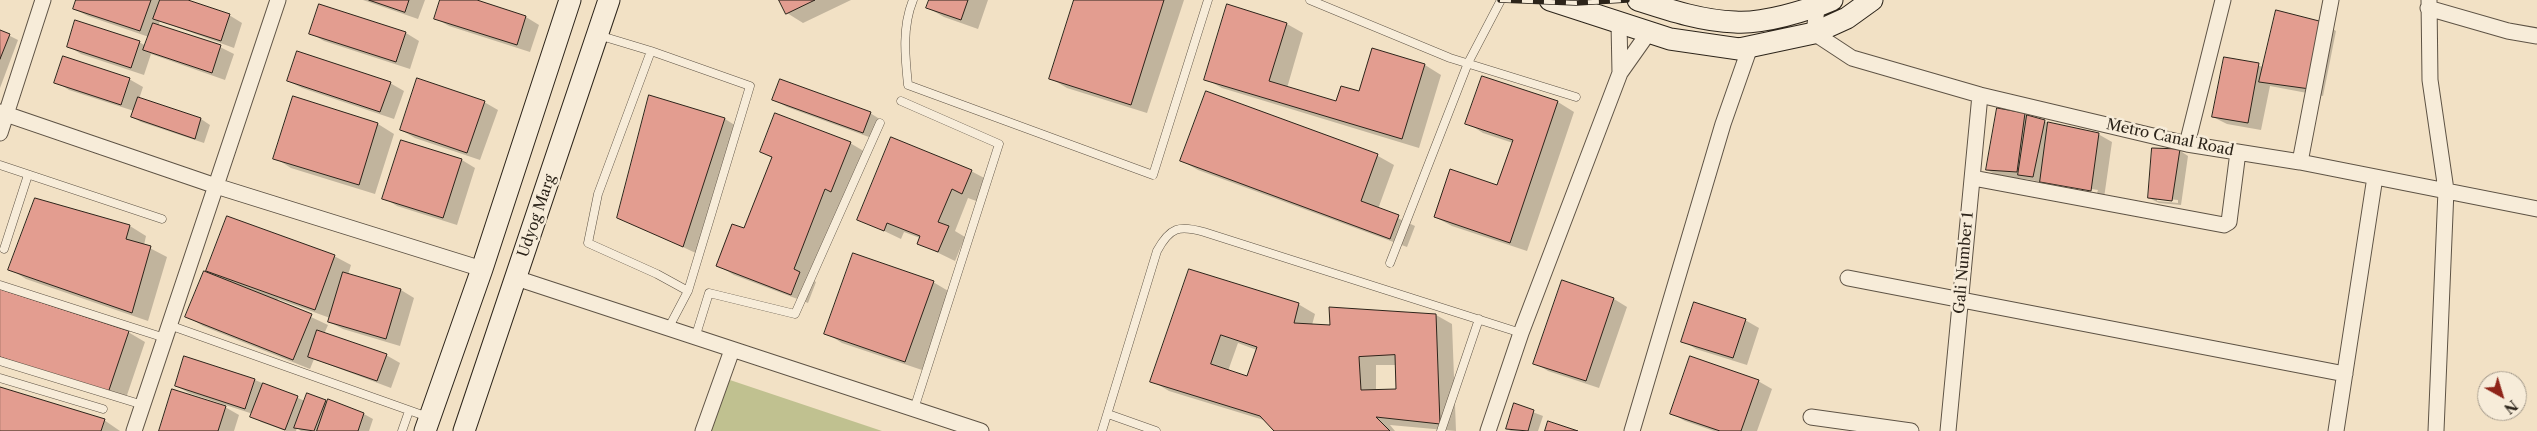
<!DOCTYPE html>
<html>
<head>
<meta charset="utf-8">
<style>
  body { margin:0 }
  #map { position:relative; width:2537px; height:431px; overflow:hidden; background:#f2e1c5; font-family:"Libre Caslon Text",serif }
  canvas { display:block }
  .north { position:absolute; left:2477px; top:371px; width:50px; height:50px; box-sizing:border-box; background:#f7ecd9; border:1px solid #a69c8d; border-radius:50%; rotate:141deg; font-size:14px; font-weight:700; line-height:20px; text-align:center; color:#2c241a }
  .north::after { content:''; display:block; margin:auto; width:18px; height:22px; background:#8f2418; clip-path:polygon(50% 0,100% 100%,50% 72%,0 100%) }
</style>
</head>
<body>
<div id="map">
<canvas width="2537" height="431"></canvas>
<div class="north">N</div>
</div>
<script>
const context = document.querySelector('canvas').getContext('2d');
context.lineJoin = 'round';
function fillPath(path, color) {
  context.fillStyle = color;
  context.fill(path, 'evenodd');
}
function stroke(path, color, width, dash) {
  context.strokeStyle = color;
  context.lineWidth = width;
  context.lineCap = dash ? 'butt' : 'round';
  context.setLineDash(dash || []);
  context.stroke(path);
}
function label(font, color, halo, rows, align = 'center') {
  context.font = font + ' "Libre Caslon Text",serif';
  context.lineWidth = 5;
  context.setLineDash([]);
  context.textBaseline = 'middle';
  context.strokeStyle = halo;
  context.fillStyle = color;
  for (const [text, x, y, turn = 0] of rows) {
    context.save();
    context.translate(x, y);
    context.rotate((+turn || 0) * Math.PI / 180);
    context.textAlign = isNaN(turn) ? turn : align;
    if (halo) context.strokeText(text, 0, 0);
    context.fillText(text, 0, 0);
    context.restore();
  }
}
fillPath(new Path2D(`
  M724 378 882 431H706Z`), '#c0c190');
fillPath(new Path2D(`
  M77 0H184L229 15 242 23 234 48 160 21 158 26 220 47 234 54 225 80 151 54 144 75 81 54 68 46 139 42 146 46 149 37 88 16 74 9Z
  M363 0H425L418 19Z
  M441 0H473L526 17 539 25 530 52 449 26 435 18Z
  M780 0H851L803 23 787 13Z
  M930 0H988L978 29 944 17 928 8Z
  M1075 0H1184L1147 113 1067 88 1050 78Z
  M320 5 406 33 419 41 410 69 324 41 310 33Z
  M1227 6 1287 24 1303 33 1287 88 1337 103 1360 93 1373 50 1425 65 1441 75 1419 148 1222 88 1205 79Z
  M2322 23 2336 31 2323 96 2270 86 2261 130 2227 124 2213 117 2225 59 2264 67Z
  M0 31 18 40 0 88Z
  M129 79 143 87 139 99 201 119 210 125 204 143 141 122 132 117 134 111 69 90 56 82Z
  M288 81 390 83 404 91 394 119 302 88Z
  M1207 92 1378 156 1394 165 1378 209 1415 226 1407 247 1198 170 1182 161Z
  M650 96 725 119 741 129 700 255 618 217Z
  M294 98 378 124 394 134 375 194 291 168 275 158Z
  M774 100 870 113 883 121 877 140 787 107Z
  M484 102 498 110 480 160 415 138 401 130Z
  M1558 102 1574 112 1527 251 1452 226 1435 217 1498 187 1513 143 1483 133 1467 123Z
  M2025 114 2049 123 2098 134 2112 142 2104 198 2054 190 2041 182 2026 179 2001 177 1987 170ZM2054 183 2098 190 2097 193 2054 186Z
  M402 141 462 160 475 168 457 225 397 206 384 198Z
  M850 143 867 153 848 200 842 198 810 279 816 282 808 303 734 275 717 265 744 230 772 158 762 152Z
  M2179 150 2188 156 2181 205 2159 203 2149 198ZM2157 198 2178 200V203L2157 201Z
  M971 171 988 180 979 202 968 198 955 231 965 237 955 261 918 243 920 238 904 232 901 239 859 219Z
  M35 199 130 226 146 236 144 245 167 257 148 321 26 279 10 269Z
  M228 217 334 256 351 265 348 275 401 290 414 298 400 346 343 329 329 322 330 318 278 299 277 301 328 325 324 334 386 355 400 363 391 388 314 359 310 369 203 326 186 316 207 273Z
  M1190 270 1298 304 1315 314 1312 325 1331 326 1436 315 1452 324 1456 431 1390 425 1395 431H1276L1267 421 1169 391 1152 381ZM1238 343 1257 350 1247 378 1228 371ZM1376 365H1397L1398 390 1376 391Z
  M933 282 950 292 922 370 842 343 826 333Z
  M0 290 128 332 145 342 125 401 0 360Z
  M1614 299 1627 307 1599 388 1548 371 1535 363Z
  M1745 320 1759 328 1747 365 1696 349 1683 341Z
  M185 357 255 380 305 401H325L364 414 373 419 369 431H301L297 428 296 431H286L261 422 252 416 253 414 189 393 176 386Z
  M1758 381 1772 389 1757 431H1714L1685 421 1671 413Z
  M0 388 104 420 120 431H0Z
  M1514 405 1543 416 1538 431H1511L1507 429Z
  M225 407 239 415 234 431H160Z`), '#0003');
const building = new Path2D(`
  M76 0H151L140 31 73 9Z
  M160 0H188L230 14 221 41 153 19Z
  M369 0H409L405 12Z
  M440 0H477L526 16 517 45 434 19Z
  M779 0H815L786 14Z
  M929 0H968L961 20 926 8Z
  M1074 0H1164L1131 105 1049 79Z
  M319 4 406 32 396 62 309 34Z
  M1227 4 1287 23 1269 81 1336 101 1341 86 1359 91 1372 48 1425 64 1402 139 1204 80Z
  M2276 10 2323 22 2310 89 2259 82Z
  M75 20 140 41 131 68 67 47Z
  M153 23 221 45 212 73 143 50Z
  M0 30 10 34 0 59Z
  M297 51 391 82 380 112 287 81Z
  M63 56 130 78 121 105 54 83Z
  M2224 57 2259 63 2248 123 2212 117Z
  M1482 76 1558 101 1510 243 1434 217 1450 169 1497 185 1513 140 1465 124Z
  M417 78 485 101 467 153 400 130Z
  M780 79 871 112 863 133 772 100Z
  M1206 91 1378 154 1361 201 1399 215 1390 239 1180 161Z
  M649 95 725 118 683 247 617 218Z
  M293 96 378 123 359 185 273 159Z
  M138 97 201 118 195 139 131 117Z
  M1997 108 2025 113 2017 172 1986 170Z
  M775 113 851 142 831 192 825 189 794 269 800 272 791 295 716 266 732 224 744 228 772 157 760 152Z
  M2027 115 2045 120 2033 177 2018 175Z
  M2048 122 2099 133 2091 191 2040 182Z
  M891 137 972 170 962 194 952 189 938 222 949 226 938 252 917 244 920 236 887 223 884 231 857 220Z
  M401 140 462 159 443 218 382 199Z
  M2152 148 2180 149 2172 201 2148 198Z
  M35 198 130 225 126 239 151 246 132 313 8 270Z
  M227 216 335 255 315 310 206 271Z
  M853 253 934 281 905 362 824 334Z
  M1189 269 1299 303 1294 323 1330 325 1329 307 1436 314 1440 424 1376 417 1390 431H1274L1260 416 1150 382ZM1221 335 1257 347 1247 376 1211 364ZM1395 355 1396 389 1361 390 1359 357Z
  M204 271 312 314 293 360 185 317Z
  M343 272 401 289 386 339 328 322Z
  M1562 280 1614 298 1586 381 1533 364Z
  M0 289 129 331 108 393 0 357Z
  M1694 302 1746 319 1733 358 1681 342Z
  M317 330 387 354 377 381 308 357Z
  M184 356 255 379 245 409 175 386Z
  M1690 356 1759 380 1741 431H1720L1670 414Z
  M263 383 298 396 285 430 250 417Z
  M0 387 105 419 101 431H0Z
  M172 389 226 406 218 431H159Z
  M307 393 326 400 314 431 294 428Z
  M328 399 364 413 358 431H317Z
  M1514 403 1534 410 1528 431 1506 429Z
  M1548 421 1578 431H1545Z`);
fillPath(building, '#e39d90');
stroke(building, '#2c241a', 1);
const lane = new Path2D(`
  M913 0C902 27 905 56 908 85L1153 175 1208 0
  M1310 0 1450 58 1576 97
  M598 35 651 51
  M901 101 999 144 914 409
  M0 165 162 219
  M4 249 28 175
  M1390 263 1468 63 1501 0
  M0 285 165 338
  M169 325 428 417
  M668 329 688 291 657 274 588 243 598 194 651 51 750 86 688 291
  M695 338 709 293 795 314 880 123
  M0 361 143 405
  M0 378 103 409
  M1108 414 1156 431
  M402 431 409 411
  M1102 431 1157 251C1170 227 1179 225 1204 232L1521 333
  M1441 431 1479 319`);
const street = new Path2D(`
  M1818 0 1814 33 1852 58 1980 95 2187 144 2300 162 2537 209
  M2429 0 2430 80 2446 190 2436 431
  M2428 8 2508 31 2537 36
  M1619 23 1620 73 1649 32
  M0 112 216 186 482 269
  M0 133 43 0
  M2187 144 2223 0
  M2300 162 2331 0
  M1973 178 2224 225 2229 222 2238 152
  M516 278 981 431
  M1848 278 2345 374
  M1811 417 1911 431
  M134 431 278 0
  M703 431 732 350
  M1488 431 1521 333 1620 73
  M1632 431 1723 124 1750 47
  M1948 431 1980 95
  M2336 431 2375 177`);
const secondary = new Path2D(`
  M1550 0 1670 39 1739 49 1814 33 1847 18 1872 0
  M1638 0C1669 10 1702 21 1735 22 1762 24 1807 11 1832 0
  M425 431 482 269 570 0
  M464 431 609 0`);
stroke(lane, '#5e5345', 9);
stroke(street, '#5e5345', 17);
stroke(secondary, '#2c241a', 23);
stroke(lane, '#f7ecd9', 8);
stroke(street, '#f7ecd9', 15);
stroke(secondary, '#f7ecd9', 21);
const rail = new Path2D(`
  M1500 0 1576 3 1627 0`);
stroke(rail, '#2c241a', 5.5);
stroke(rail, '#f7ecd9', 4, [11]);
label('15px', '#2c241a', '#f7ecd9', [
  ["Metro Canal Road",2170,138,12],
  ["Udyog Marg",537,216,-71],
  ["Gali Number 1",1964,263,-85]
]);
</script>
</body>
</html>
